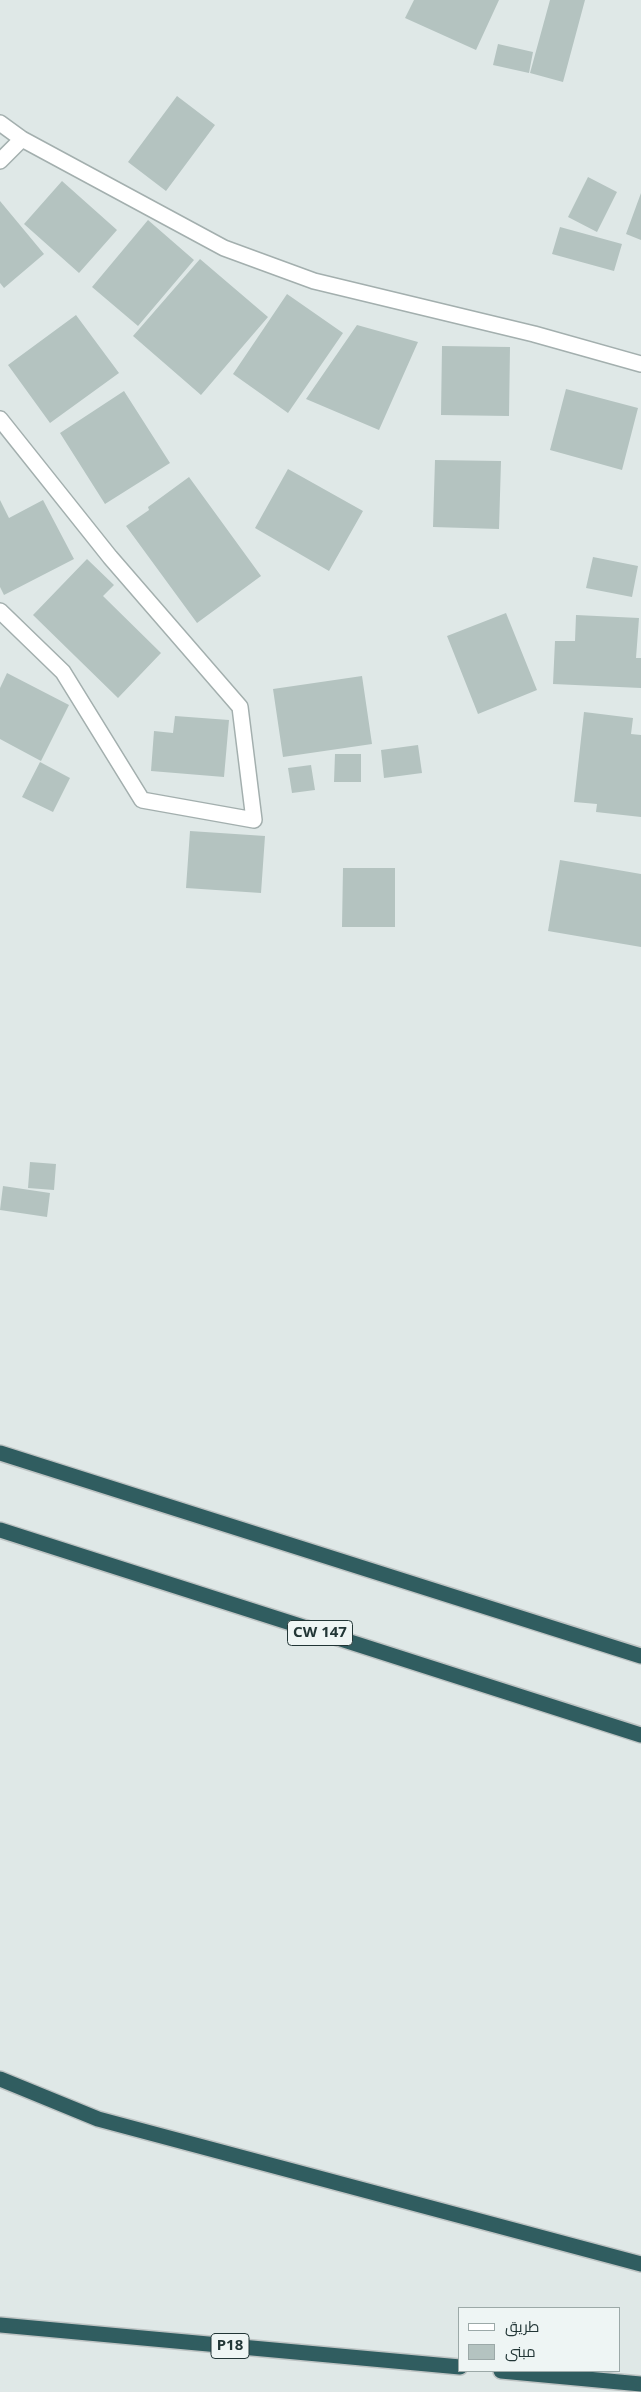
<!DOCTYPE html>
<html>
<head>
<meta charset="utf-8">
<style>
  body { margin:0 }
  #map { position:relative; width:641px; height:2392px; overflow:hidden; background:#dfe8e7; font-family:"Noto Sans",Cairo,sans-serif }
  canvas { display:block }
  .legend { position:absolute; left:458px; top:2307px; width:162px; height:65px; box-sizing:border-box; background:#eef5f4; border:1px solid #9ca9a8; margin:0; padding:6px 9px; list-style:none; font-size:15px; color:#223636 }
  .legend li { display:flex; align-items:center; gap:10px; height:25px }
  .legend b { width:25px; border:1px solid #9ca9a8 }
</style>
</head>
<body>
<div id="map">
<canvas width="641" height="2392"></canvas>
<ul class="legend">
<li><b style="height:6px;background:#fff"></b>طريق</li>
<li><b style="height:14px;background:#b4c3c0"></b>مبنى</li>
</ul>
</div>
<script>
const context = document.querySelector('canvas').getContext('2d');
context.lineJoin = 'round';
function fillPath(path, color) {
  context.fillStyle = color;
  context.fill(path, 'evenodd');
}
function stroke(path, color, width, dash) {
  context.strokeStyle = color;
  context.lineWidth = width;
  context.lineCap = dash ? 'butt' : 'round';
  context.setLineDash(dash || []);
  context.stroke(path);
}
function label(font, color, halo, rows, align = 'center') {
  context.font = font + ' "Noto Sans",sans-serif';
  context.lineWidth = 4;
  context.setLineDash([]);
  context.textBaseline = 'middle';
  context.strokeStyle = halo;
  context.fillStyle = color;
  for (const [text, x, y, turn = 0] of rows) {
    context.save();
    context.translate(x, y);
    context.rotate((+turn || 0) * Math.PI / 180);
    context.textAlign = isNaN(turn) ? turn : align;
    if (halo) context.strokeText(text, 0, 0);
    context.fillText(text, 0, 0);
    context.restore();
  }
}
fillPath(new Path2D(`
  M414 0H499L476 50 405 18Z
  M550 0H585L563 82 530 73Z
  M498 44 533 52 529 73 493 65Z
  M177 96 215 125 166 191 128 162Z
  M588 177 617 192 597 232 568 217Z
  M62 181 117 230 79 273 24 224Z
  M641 193V240L626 234Z
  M0 201 44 254 4 288 0 283Z
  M148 220 194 260 138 326 92 287Z
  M560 227 622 244 614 271 552 254Z
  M200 259 268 317 201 395 133 336Z
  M287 294 343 333 288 413 233 374Z
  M76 315 119 373 50 423 8 365Z
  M357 325 418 342 379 430 306 399Z
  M442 346 510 347 509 416 441 415Z
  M566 389 638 408 622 470 550 450Z
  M124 391 170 463 105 504 60 433Z
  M435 460 501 461 499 529 433 527Z
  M288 469 363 511 329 571 255 528Z
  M189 477 261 576 197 623 126 526 149 510 148 507Z
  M0 500 9 518 43 500 74 559 4 595 0 587Z
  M593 557 638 566 632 597 586 588Z
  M87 559 114 585 103 596 161 653 118 698 33 615Z
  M506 613 537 690 478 714 447 636Z
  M576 615 639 618 636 658H641V688L553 684 555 641H575Z
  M7 673 69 705 41 761 0 739V688Z
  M362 676 372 744 283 757 273 689Z
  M584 712 633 718 631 734 641 735V817L596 812 597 804 574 802Z
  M175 716 229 720 224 777 151 771 154 731 173 733Z
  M418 745 422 773 384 778 381 750Z
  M335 754H361V782H334Z
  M40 762 70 778 53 812 22 797Z
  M311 765 315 790 292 793 288 768Z
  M190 831 265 836 261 893 186 888Z
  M560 860 641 874V947L548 931Z
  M343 868H395V927H342Z
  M30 1162 56 1164 54 1190 28 1188Z
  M3 1186 50 1193 47 1217 0 1210Z`), '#b4c3c0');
const minor = new Path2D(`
  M0 123 22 139 224 248 314 281 534 334 641 364
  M0 161 22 139
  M0 419 110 557 240 707 254 820 142 800 63 672 0 611`);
const highway = new Path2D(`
  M0 1453 641 1656
  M0 1530 641 1735
  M0 2079 98 2119 641 2264
  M0 2325 460 2367
  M501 2371 641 2384`);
stroke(minor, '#a3afae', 18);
stroke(highway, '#bdc3c3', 18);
stroke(minor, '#fff', 15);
stroke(highway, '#305d60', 15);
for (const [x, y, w] of [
  [320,1633,65],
  [230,2346,38]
]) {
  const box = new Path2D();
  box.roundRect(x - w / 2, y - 12.5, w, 25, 4);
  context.fillStyle = '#eef5f4';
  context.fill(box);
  stroke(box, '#223636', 1);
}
label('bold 15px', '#223636', null, [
  ["CW 147",320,1633],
  ["P18",230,2346]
]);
</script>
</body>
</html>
